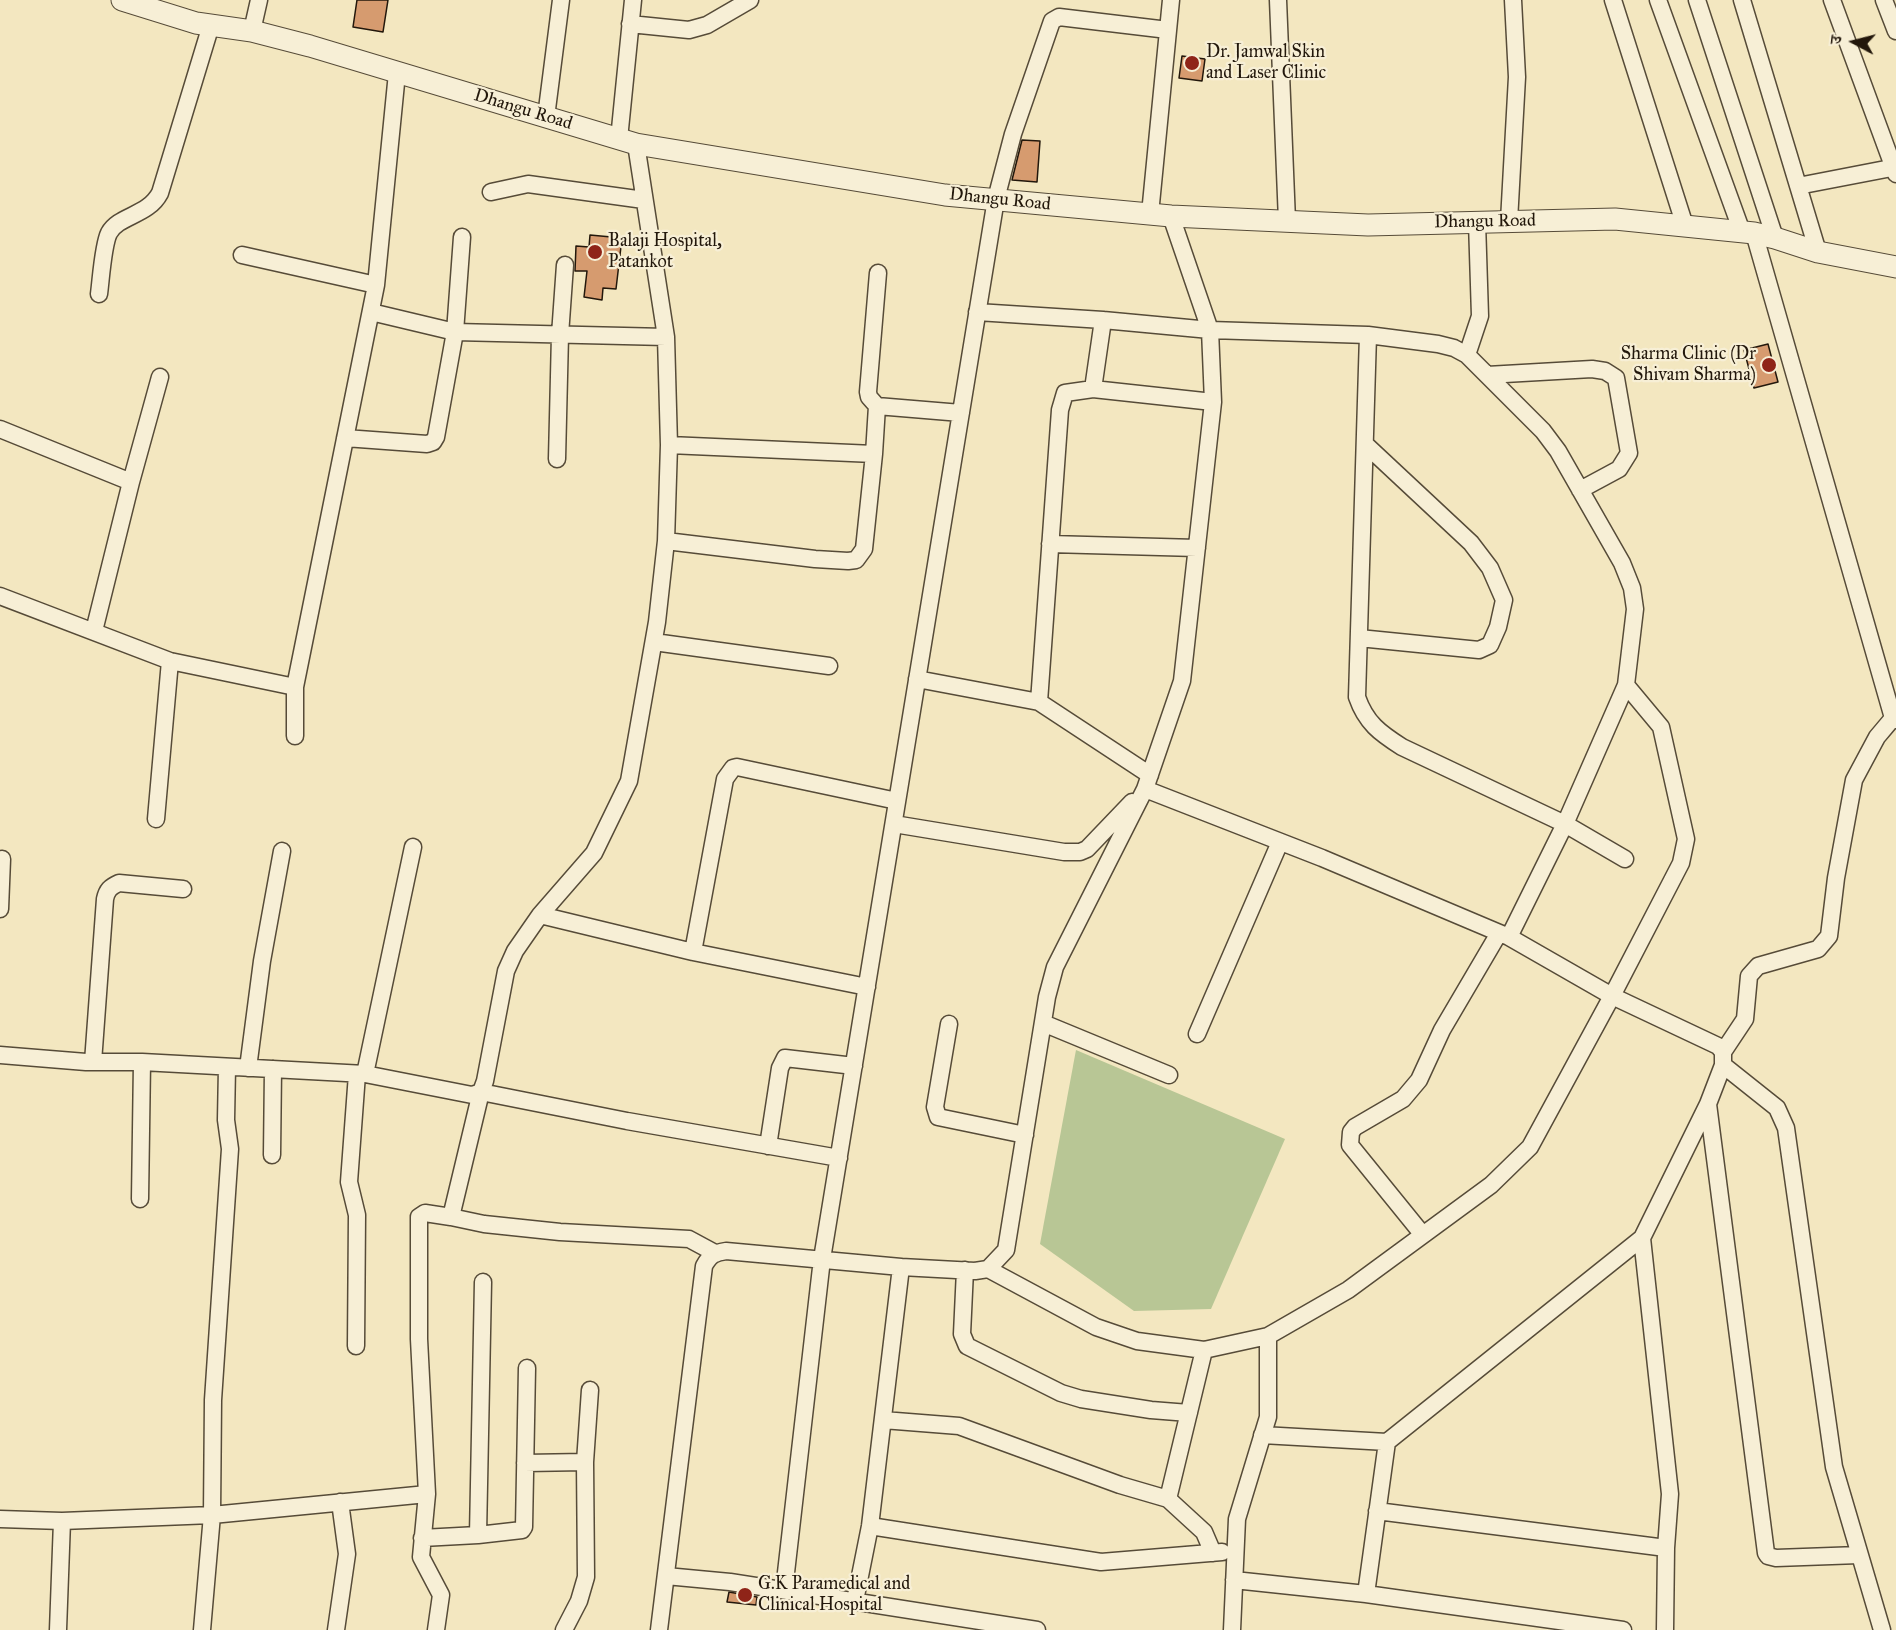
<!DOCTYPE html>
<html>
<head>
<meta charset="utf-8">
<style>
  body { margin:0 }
  #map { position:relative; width:1896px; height:1630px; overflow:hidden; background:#f3e7c0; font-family:"IM FELL Great Primer","Noto Serif Devanagari",serif }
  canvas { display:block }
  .north { position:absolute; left:1824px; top:12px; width:60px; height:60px; -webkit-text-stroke:4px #f7efd6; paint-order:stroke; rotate:277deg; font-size:16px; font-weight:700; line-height:24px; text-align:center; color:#22170b }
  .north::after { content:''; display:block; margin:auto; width:21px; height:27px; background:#22170b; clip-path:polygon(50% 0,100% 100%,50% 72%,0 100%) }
</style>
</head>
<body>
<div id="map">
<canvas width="1896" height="1630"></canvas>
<div class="north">उ</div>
</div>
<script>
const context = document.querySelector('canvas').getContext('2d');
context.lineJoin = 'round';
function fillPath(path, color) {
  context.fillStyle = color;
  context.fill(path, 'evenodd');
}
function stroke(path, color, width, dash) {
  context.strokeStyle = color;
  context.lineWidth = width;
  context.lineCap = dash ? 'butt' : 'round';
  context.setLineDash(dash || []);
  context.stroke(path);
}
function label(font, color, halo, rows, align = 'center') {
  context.font = font + ' "IM FELL Great Primer",serif';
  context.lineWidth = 4.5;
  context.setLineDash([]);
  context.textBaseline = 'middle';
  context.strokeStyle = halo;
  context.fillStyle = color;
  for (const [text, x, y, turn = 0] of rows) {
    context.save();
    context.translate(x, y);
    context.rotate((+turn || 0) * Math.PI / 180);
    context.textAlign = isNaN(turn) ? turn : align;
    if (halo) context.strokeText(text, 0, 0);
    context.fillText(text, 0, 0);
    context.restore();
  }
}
fillPath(new Path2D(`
  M1076 1050 1285 1139 1211 1309 1134 1311 1040 1244Z`), '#b8c695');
const building = new Path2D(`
  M357 0H388L383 32 353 27Z
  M1182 56 1205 59 1202 81 1179 78Z
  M1022 140 1040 141 1037 182 1012 180Z
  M590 235 622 238 616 289 603 288 602 300 584 297 587 271H575L576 246 589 247Z
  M1768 344 1778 382 1754 388 1744 350Z
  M729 1592 757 1597 756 1605 727 1602Z`);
fillPath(building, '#d69b6f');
stroke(building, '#22170b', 1.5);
const minor = new Path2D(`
  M1278 0 1287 221
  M1613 0 1685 226
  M1658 0 1742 232
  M1697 0 1775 238
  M1742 0 1818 252
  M1832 0 1896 174
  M1884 0 1896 31
  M630 24 689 30 707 25 750 0
  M252 31 259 0
  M546 117 561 0
  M619 139 633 0
  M1798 186 1896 167
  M491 192 528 184 644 200
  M1150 214 1171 0
  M1171 216 1210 330 1213 402 1182 681 1145 789 1322 858 1509 937 1612 996 1718 1046 1723 1052V1065L1708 1104 1642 1238 1387 1442 1262 1435
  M1509 221 1517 77 1513 0
  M1754 233 1893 718 1896 720
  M242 255 376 285
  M99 294C101 279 103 245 109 233 119 215 148 216 160 193L211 25
  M371 312 455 332 666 337
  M977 312 1103 320 1210 330 1368 335 1438 344 1454 348 1467 355 1543 431 1558 451 1622 563 1632 588 1635 609 1626 685 1565 824 1509 937
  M1368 335 1357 697C1366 723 1380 733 1402 747L1565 824 1625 859
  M1467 355 1480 316 1477 222
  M1487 375 1592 369 1605 371 1616 378 1629 453 1619 469 1580 490
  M1093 389 1103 320
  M877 406 869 397 868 392 878 273
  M0 429 131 482
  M345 438 427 444 433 442 436 437 455 332 462 237
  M669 445 874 454
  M557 459 560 335 565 265
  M666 541 815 559 848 561 856 560 864 549 874 454 877 406 961 413
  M1050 544 1197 548
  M0 596 170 661 295 687
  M94 631 131 482 160 377
  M1359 638 1479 650 1490 645 1498 627 1504 600 1490 568 1471 543 1365 444
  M654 642 829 666
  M917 679 1039 702 1060 410 1065 393 1093 389 1213 402
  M1039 702 1150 775
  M295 736V687L376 285 397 73
  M156 819 170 661
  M894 824 1064 852H1080L1087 849 1132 802
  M0 909 2 859
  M540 915 693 952 867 987
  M693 952 725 779 733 768 737 767 897 801
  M1043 1023 1169 1075
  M949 1024 935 1107 938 1117 1025 1135
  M1197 1034 1280 842
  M1723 1052 1745 1019 1749 976 1758 966 1818 949 1829 936 1836 878 1854 780 1877 737 1893 718
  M0 1055 86 1062H142L365 1074 472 1095 481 1092 485 1081 506 971 515 951 540 915 594 853 629 781 657 622 666 541 669 445 666 337 636 144
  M93 1062 105 899C107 890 110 887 119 883L183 889
  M1723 1065 1777 1108 1786 1128 1834 1467 1882 1630
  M248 1068 262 961 282 851
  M365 1074 413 847
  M1708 1104 1766 1553 1768 1556 1776 1558 1859 1555
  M768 1146 780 1068 785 1058 854 1066
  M272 1155 273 1069
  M140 1199 142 1062
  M451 1217 484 1224 560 1232 689 1239 715 1253
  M1423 1235 1350 1145 1351 1132 1355 1127 1403 1099 1419 1080 1442 1030 1499 933
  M1642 1238 1670 1494 1666 1548 1665 1630
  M988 1269 1096 1327 1137 1341 1204 1350 1268 1336V1417L1237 1519 1232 1630
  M965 1270 962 1334 967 1346 1061 1393 1081 1399 1151 1410 1189 1413
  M1268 1336 1348 1290 1491 1185 1530 1147 1612 996 1681 863 1686 839 1661 727 1626 685
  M356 1346 357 1215 349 1182 357 1074
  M883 1420 959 1426 1120 1485 1168 1499 1204 1532 1213 1553
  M525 1463 585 1462
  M427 1494 421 1557 441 1595 436 1630
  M1168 1499 1204 1350
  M1377 1511 1666 1548
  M0 1519 62 1521 212 1515 427 1494 419 1339V1217L425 1213 451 1217 481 1092 627 1121 839 1158
  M870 1526 1101 1562 1222 1552
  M478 1535 483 1282
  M422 1538 478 1535 522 1530 524 1527 527 1368
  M666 1576 730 1582 1037 1630
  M1234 1580 1366 1594 1623 1630
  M784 1590 822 1259 996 199 1013 134 1052 21 1059 17 1168 30
  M1366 1594 1387 1442
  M855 1601 870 1526 901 1267
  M58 1630 62 1521
  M202 1630 212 1515 213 1400 230 1149 226 1120 227 1067
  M336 1630 347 1554 340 1502
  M564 1630 579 1601 586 1577 585 1462 590 1390
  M659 1630 704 1266C710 1255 714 1253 726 1251L901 1267 975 1271 988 1269 1006 1250 1047 997 1055 967 1145 789`);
const tertiary = new Path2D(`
  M122 0 196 23 252 31 310 46 636 144 945 195 1171 216 1368 225 1615 219 1754 233 1775 238 1818 252 1896 267`);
stroke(minor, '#564b38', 19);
stroke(tertiary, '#564b38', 23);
stroke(minor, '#f7efd6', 16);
stroke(tertiary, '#f7efd6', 21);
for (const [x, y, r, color] of [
  [1192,63,8,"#8f2418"],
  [595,252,8,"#8f2418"],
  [1769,365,8,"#8f2418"],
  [745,1595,8,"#8f2418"]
]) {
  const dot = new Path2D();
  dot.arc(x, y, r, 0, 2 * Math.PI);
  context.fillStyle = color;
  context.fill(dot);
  stroke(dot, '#f7efd6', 2);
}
label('18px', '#22170b', '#f7efd6', [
  ["Dr. Jamwal Skin",1206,53],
  ["and Laser Clinic",1206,74],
  ["Balaji Hospital,",608,242],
  ["Patankot",608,263],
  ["Sharma Clinic (Dr",1756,355,"right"],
  ["Shivam Sharma)",1756,376,"right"],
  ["G.K Paramedical and",758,1585],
  ["Clinical Hospital",758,1606]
], 'left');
label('18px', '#22170b', '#f7efd6', [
  ["Dhangu Road",523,110,17],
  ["Dhangu Road",1000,200,6],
  ["Dhangu Road",1485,222,-1]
]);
</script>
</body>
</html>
